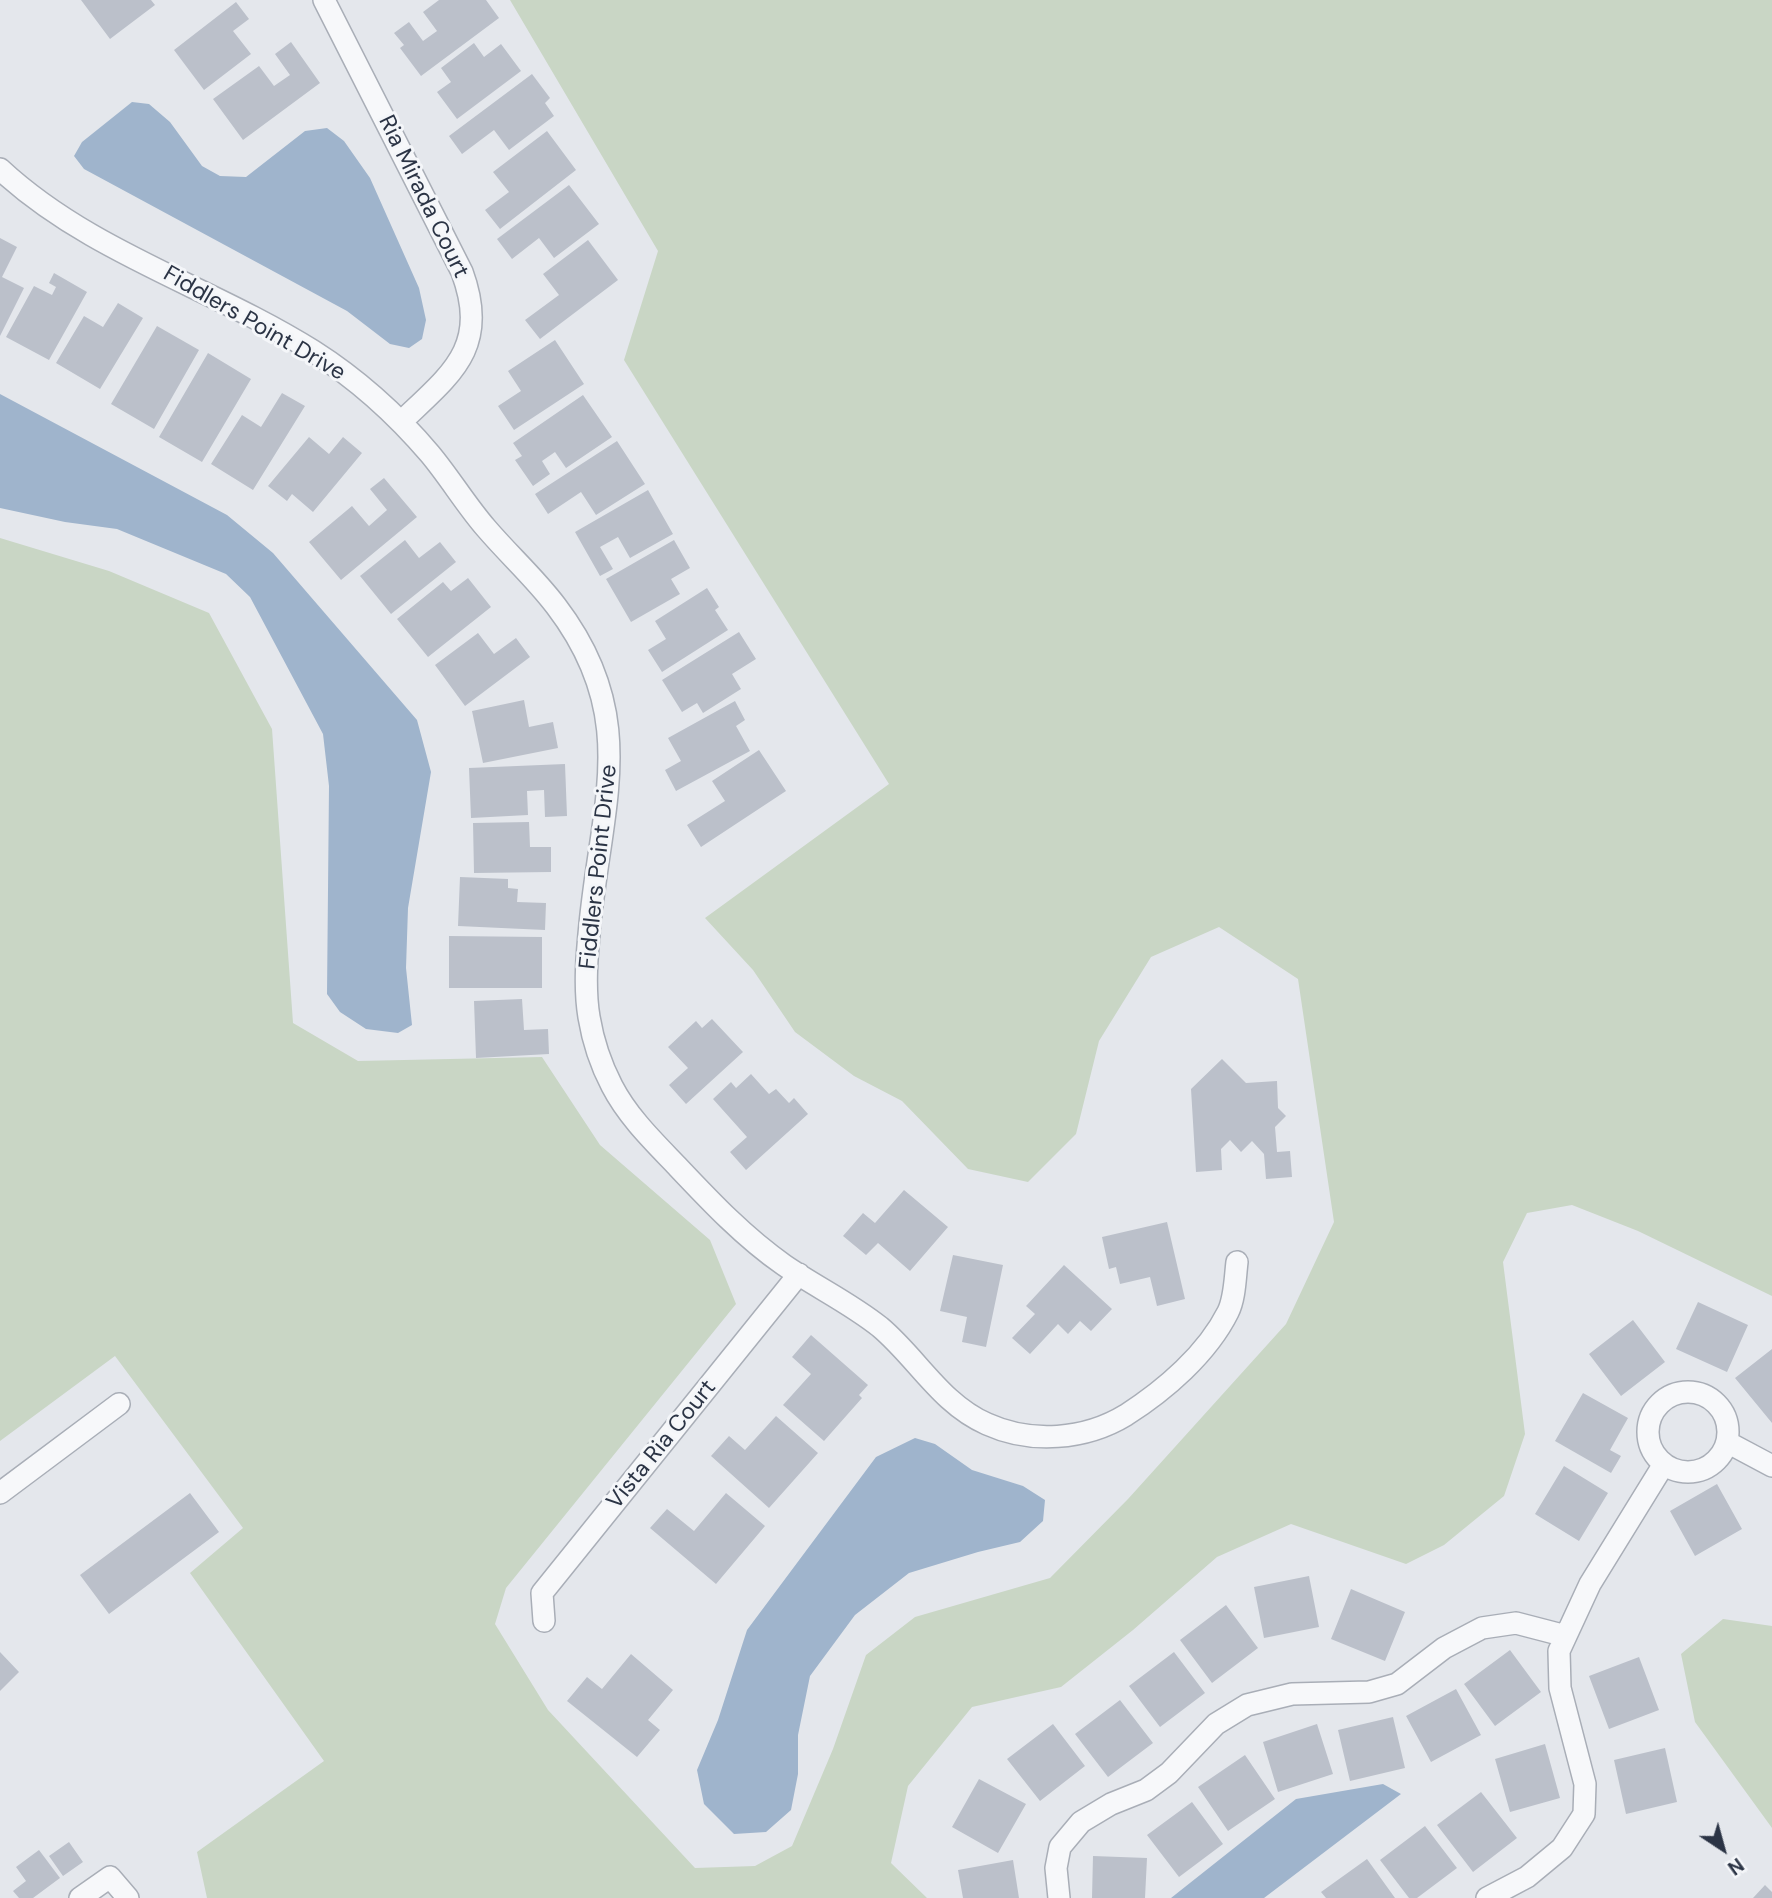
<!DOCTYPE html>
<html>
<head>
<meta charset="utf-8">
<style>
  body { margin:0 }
  #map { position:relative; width:1772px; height:1898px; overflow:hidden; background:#e4e7ec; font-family:"DM Sans",sans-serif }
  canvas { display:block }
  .north { position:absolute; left:1688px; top:1814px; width:70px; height:70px; -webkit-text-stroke:5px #f4f6f9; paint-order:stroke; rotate:144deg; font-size:19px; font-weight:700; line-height:28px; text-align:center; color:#2b3445 }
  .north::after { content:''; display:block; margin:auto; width:24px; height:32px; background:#2b3445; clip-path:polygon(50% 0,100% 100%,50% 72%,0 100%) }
</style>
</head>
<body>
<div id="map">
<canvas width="1772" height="1898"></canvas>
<div class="north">N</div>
</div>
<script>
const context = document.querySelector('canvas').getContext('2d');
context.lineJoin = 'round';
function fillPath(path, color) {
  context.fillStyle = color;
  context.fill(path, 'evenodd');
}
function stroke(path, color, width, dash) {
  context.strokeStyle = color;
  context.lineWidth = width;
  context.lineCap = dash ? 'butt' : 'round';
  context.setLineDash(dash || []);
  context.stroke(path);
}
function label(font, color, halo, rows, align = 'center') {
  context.font = font + ' "DM Sans",sans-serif';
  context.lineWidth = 6;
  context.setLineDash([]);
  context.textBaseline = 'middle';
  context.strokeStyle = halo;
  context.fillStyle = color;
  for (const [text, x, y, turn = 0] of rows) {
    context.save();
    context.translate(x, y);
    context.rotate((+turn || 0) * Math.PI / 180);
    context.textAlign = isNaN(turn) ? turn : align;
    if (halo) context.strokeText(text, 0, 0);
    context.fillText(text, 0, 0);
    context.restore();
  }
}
fillPath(new Path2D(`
  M510 0H1772V1296L1638 1231 1572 1205 1527 1213 1503 1262 1525 1434 1504 1496 1444 1545 1406 1564 1291 1524 1217 1557 1133 1630 1061 1687 972 1707 908 1786 891 1863 927 1898H207L197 1852 324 1761 190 1573 243 1528 115 1356 0 1441V538L109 571 209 613 272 729 293 1023 358 1061 542 1057 600 1145 710 1240 736 1304 506 1588 495 1624 548 1710 695 1868 755 1866 792 1846 833 1749 866 1655 915 1617 1050 1578 1128 1499 1286 1324 1334 1222 1298 979 1219 927 1151 957 1099 1041 1076 1134 1028 1182 968 1169 902 1101 854 1076 795 1032 753 970 705 918 889 784 624 360 658 251Z
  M1723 1619 1772 1626V1828L1695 1722 1681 1654Z`), '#c9d6c5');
fillPath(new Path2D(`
  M132 102 149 104 170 122 202 166 220 176 246 177 305 131 327 128 344 141 370 178 419 288 426 320 422 339 409 348 390 344 347 311 84 169 74 156 82 142Z
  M0 394 227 515 273 553 417 720 431 772 408 908 406 968 412 1025 398 1033 366 1029 340 1012 327 994 329 786 323 734 250 597 226 574 117 529 65 522 0 508Z
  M915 1438 935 1444 972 1470 1023 1486 1045 1500 1043 1521 1020 1542 978 1552 909 1573 855 1615 810 1676 798 1735V1774L791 1810 766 1832 734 1834 704 1804 697 1770 718 1720 747 1630 876 1457Z
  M1383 1784 1401 1794 1264 1898H1171L1296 1799Z`), '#9fb4cc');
fillPath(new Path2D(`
  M81 0H151L155 5 110 39Z
  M439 0H486L499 18 421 76 400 48 404 45 394 33 409 22 423 41 437 31 423 12Z
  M236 2 249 19 233 31 251 54 204 90 174 50Z
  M291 42 320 83 243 140 213 99 259 66 274 86 290 75 275 54Z
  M474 43 484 57 501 44 521 71 457 119 437 92 451 82 441 68Z
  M532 74 550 98 545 103 554 116 509 150 494 130 462 154 449 136Z
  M547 131 576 170 500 229 485 210 509 192 493 172Z
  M569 185 599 224 554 258 539 238 512 259 497 239Z
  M0 238 17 247 2 277 24 288 0 336Z
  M588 240 618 280 540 339 525 320 559 295 543 274Z
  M54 273 87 292 49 360 6 337 34 286 52 295 56 287 49 283Z
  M118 303 143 318 100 389 56 363 84 316 103 327Z
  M157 326 199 350 154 429 111 404Z
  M555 340 584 384 514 430 498 406 521 391 508 371Z
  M208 353 251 379 202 462 159 437Z
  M282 393 305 406 253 490 211 464 242 415 261 427Z
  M583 395 612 437 566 468 555 452 542 461 550 474 533 486 515 460 522 456 513 443Z
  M309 437 329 454 343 437 362 453 313 512 292 494 287 501 268 486Z
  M617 441 645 484 596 515 581 492 548 514 535 494Z
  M384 478 417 517 341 580 309 542 352 506 369 526 387 510 370 489Z
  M648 490 673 534 630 558 618 537 600 547 613 569 600 576 575 532Z
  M405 540 419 558 440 542 456 562 391 614 360 576Z
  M674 540 690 568 671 579 680 594 631 622 606 579Z
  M468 578 491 607 428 657 397 619 443 582 451 591Z
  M707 588 719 607 715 610 728 630 662 672 648 650 666 639 655 621Z
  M739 632 756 659 732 674 741 689 703 713 697 703 682 712 662 680Z
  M478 633 494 654 516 638 530 657 465 706 435 665Z
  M524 700 529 727 553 722 558 748 483 763 472 711Z
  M735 701 745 720 736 726 750 751 676 791 665 770 681 761 668 738Z
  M759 750 786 791 701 847 687 825 725 801 712 781Z
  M565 764 567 816 545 817 544 790 527 791 528 815 471 818 469 768Z
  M529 822 530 847H551V872L474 873 473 823Z
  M460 877 508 879V888L518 889 517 902 546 903 545 930 458 926Z
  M449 936 542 937V988H449Z
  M522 999 524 1030 548 1029 549 1054 476 1058 474 1001Z
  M712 1019 743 1052 686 1104 669 1085 688 1068 668 1047 696 1021 702 1028Z
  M1222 1059 1246 1083 1277 1081 1278 1108 1286 1116 1275 1127 1277 1152 1290 1151 1292 1177 1266 1179 1264 1154 1252 1141 1241 1152 1230 1140 1221 1149 1222 1170 1196 1172 1191 1089Z
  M751 1074 769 1094 776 1089 789 1103 794 1098 808 1114 746 1170 730 1152 747 1137 713 1099 731 1082 736 1088Z
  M904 1190 948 1227 910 1271 878 1243 866 1255 843 1236 863 1213 875 1223Z
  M1167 1222 1185 1299 1157 1306 1150 1277 1120 1284 1116 1267 1109 1269 1102 1237Z
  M953 1255 1003 1265 986 1347 962 1342 967 1317 940 1311Z
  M1064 1265 1112 1309 1091 1331 1080 1321 1068 1334 1058 1324 1030 1354 1012 1338 1035 1314 1026 1306Z
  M1698 1302 1748 1325 1727 1372 1676 1349Z
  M1633 1320 1665 1362 1621 1396 1589 1354Z
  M811 1335 868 1385 859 1395 862 1398 824 1441 783 1405 811 1374 792 1357Z
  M1772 1349V1423L1735 1378Z
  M1583 1393 1628 1418 1610 1450 1621 1456 1611 1473 1555 1441Z
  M776 1416 818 1453 769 1508 711 1456 729 1436 745 1450Z
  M1564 1466 1608 1493 1579 1541 1535 1514Z
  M1717 1484 1742 1529 1695 1556 1670 1511Z
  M190 1493 219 1532 109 1614 80 1575Z
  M726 1493 765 1526 716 1584 650 1528 667 1509 694 1531Z
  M1309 1576 1319 1627 1264 1638 1254 1587Z
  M1351 1589 1405 1612 1385 1661 1331 1639Z
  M1226 1605 1258 1648 1212 1683 1180 1640Z
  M1510 1650 1541 1692 1495 1726 1464 1684Z
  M0 1652 19 1672 0 1691Z
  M1174 1652 1205 1693 1160 1727 1129 1686Z
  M631 1654 673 1690 648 1720 660 1730 637 1757 567 1701 587 1677 602 1689Z
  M1639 1657 1659 1710 1609 1729 1589 1676Z
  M1456 1689 1481 1735 1431 1762 1406 1716Z
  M1120 1700 1153 1743 1108 1777 1075 1734Z
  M1393 1717 1405 1768 1350 1781 1338 1730Z
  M1053 1724 1085 1766 1040 1801 1007 1759Z
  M1317 1724 1333 1774 1278 1792 1263 1742Z
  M1545 1744 1560 1798 1510 1812 1495 1759Z
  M1665 1748 1677 1802 1626 1814 1614 1760Z
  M1245 1755 1275 1799 1228 1831 1198 1787Z
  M979 1779 1026 1804 998 1853 952 1827Z
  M1481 1792 1517 1838 1473 1872 1437 1825Z
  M1192 1802 1223 1844 1179 1877 1147 1835Z
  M1425 1826 1457 1868 1417 1898H1409L1380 1860Z
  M69 1842 83 1862 63 1876 49 1856Z
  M39 1850 60 1878 33 1898H19L13 1891 26 1881 16 1867Z
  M1093 1856 1147 1858 1145 1898H1092Z
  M1367 1859 1395 1898H1326L1321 1892Z
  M1013 1860 1019 1898H963L958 1870Z
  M1765 1885 1772 1892V1898H1753Z`), '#bbc0ca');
const minor = new Path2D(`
  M324 0 462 272C490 348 451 374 401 422
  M0 169C89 252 211 287 313 351 357 379 396 414 430 454 450 478 466 505 486 528 509 555 535 578 556 606 640 716 602 801 590 924 587 954 584 987 589 1017 593 1041 601 1065 612 1086 628 1117 654 1142 677 1166 711 1202 744 1237 784 1265 816 1287 850 1303 880 1327 917 1358 941 1404 987 1424 1031 1444 1085 1440 1126 1415 1165 1390 1207 1354 1228 1312 1235 1298 1235 1278 1237 1262
  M1648 1432a40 40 0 1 1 80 0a40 40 0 1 1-80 0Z
  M1727 1442 1772 1466
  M0 1493 119 1404
  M544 1621 542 1593 799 1274
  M80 1898 110 1877 128 1898
  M1059 1898 1056 1868 1060 1847 1081 1822 1111 1804 1146 1790 1169 1773 1216 1724 1247 1705 1292 1694 1369 1692 1397 1684 1444 1648 1482 1628 1516 1623 1566 1636
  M1487 1898 1527 1877 1562 1848 1584 1814 1585 1784 1560 1688 1559 1651 1590 1584 1664 1464`);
stroke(minor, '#a9aeb7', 24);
stroke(minor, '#f7f8fa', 21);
label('23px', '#2b3445', '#f4f6f9', [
  ["Ria Mirada Court",423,197,64],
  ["Fiddlers Point Drive",254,324,30],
  ["Fiddlers Point Drive",599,867,-84],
  ["Vista Ria Court",662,1445,-51]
]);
</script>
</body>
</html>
